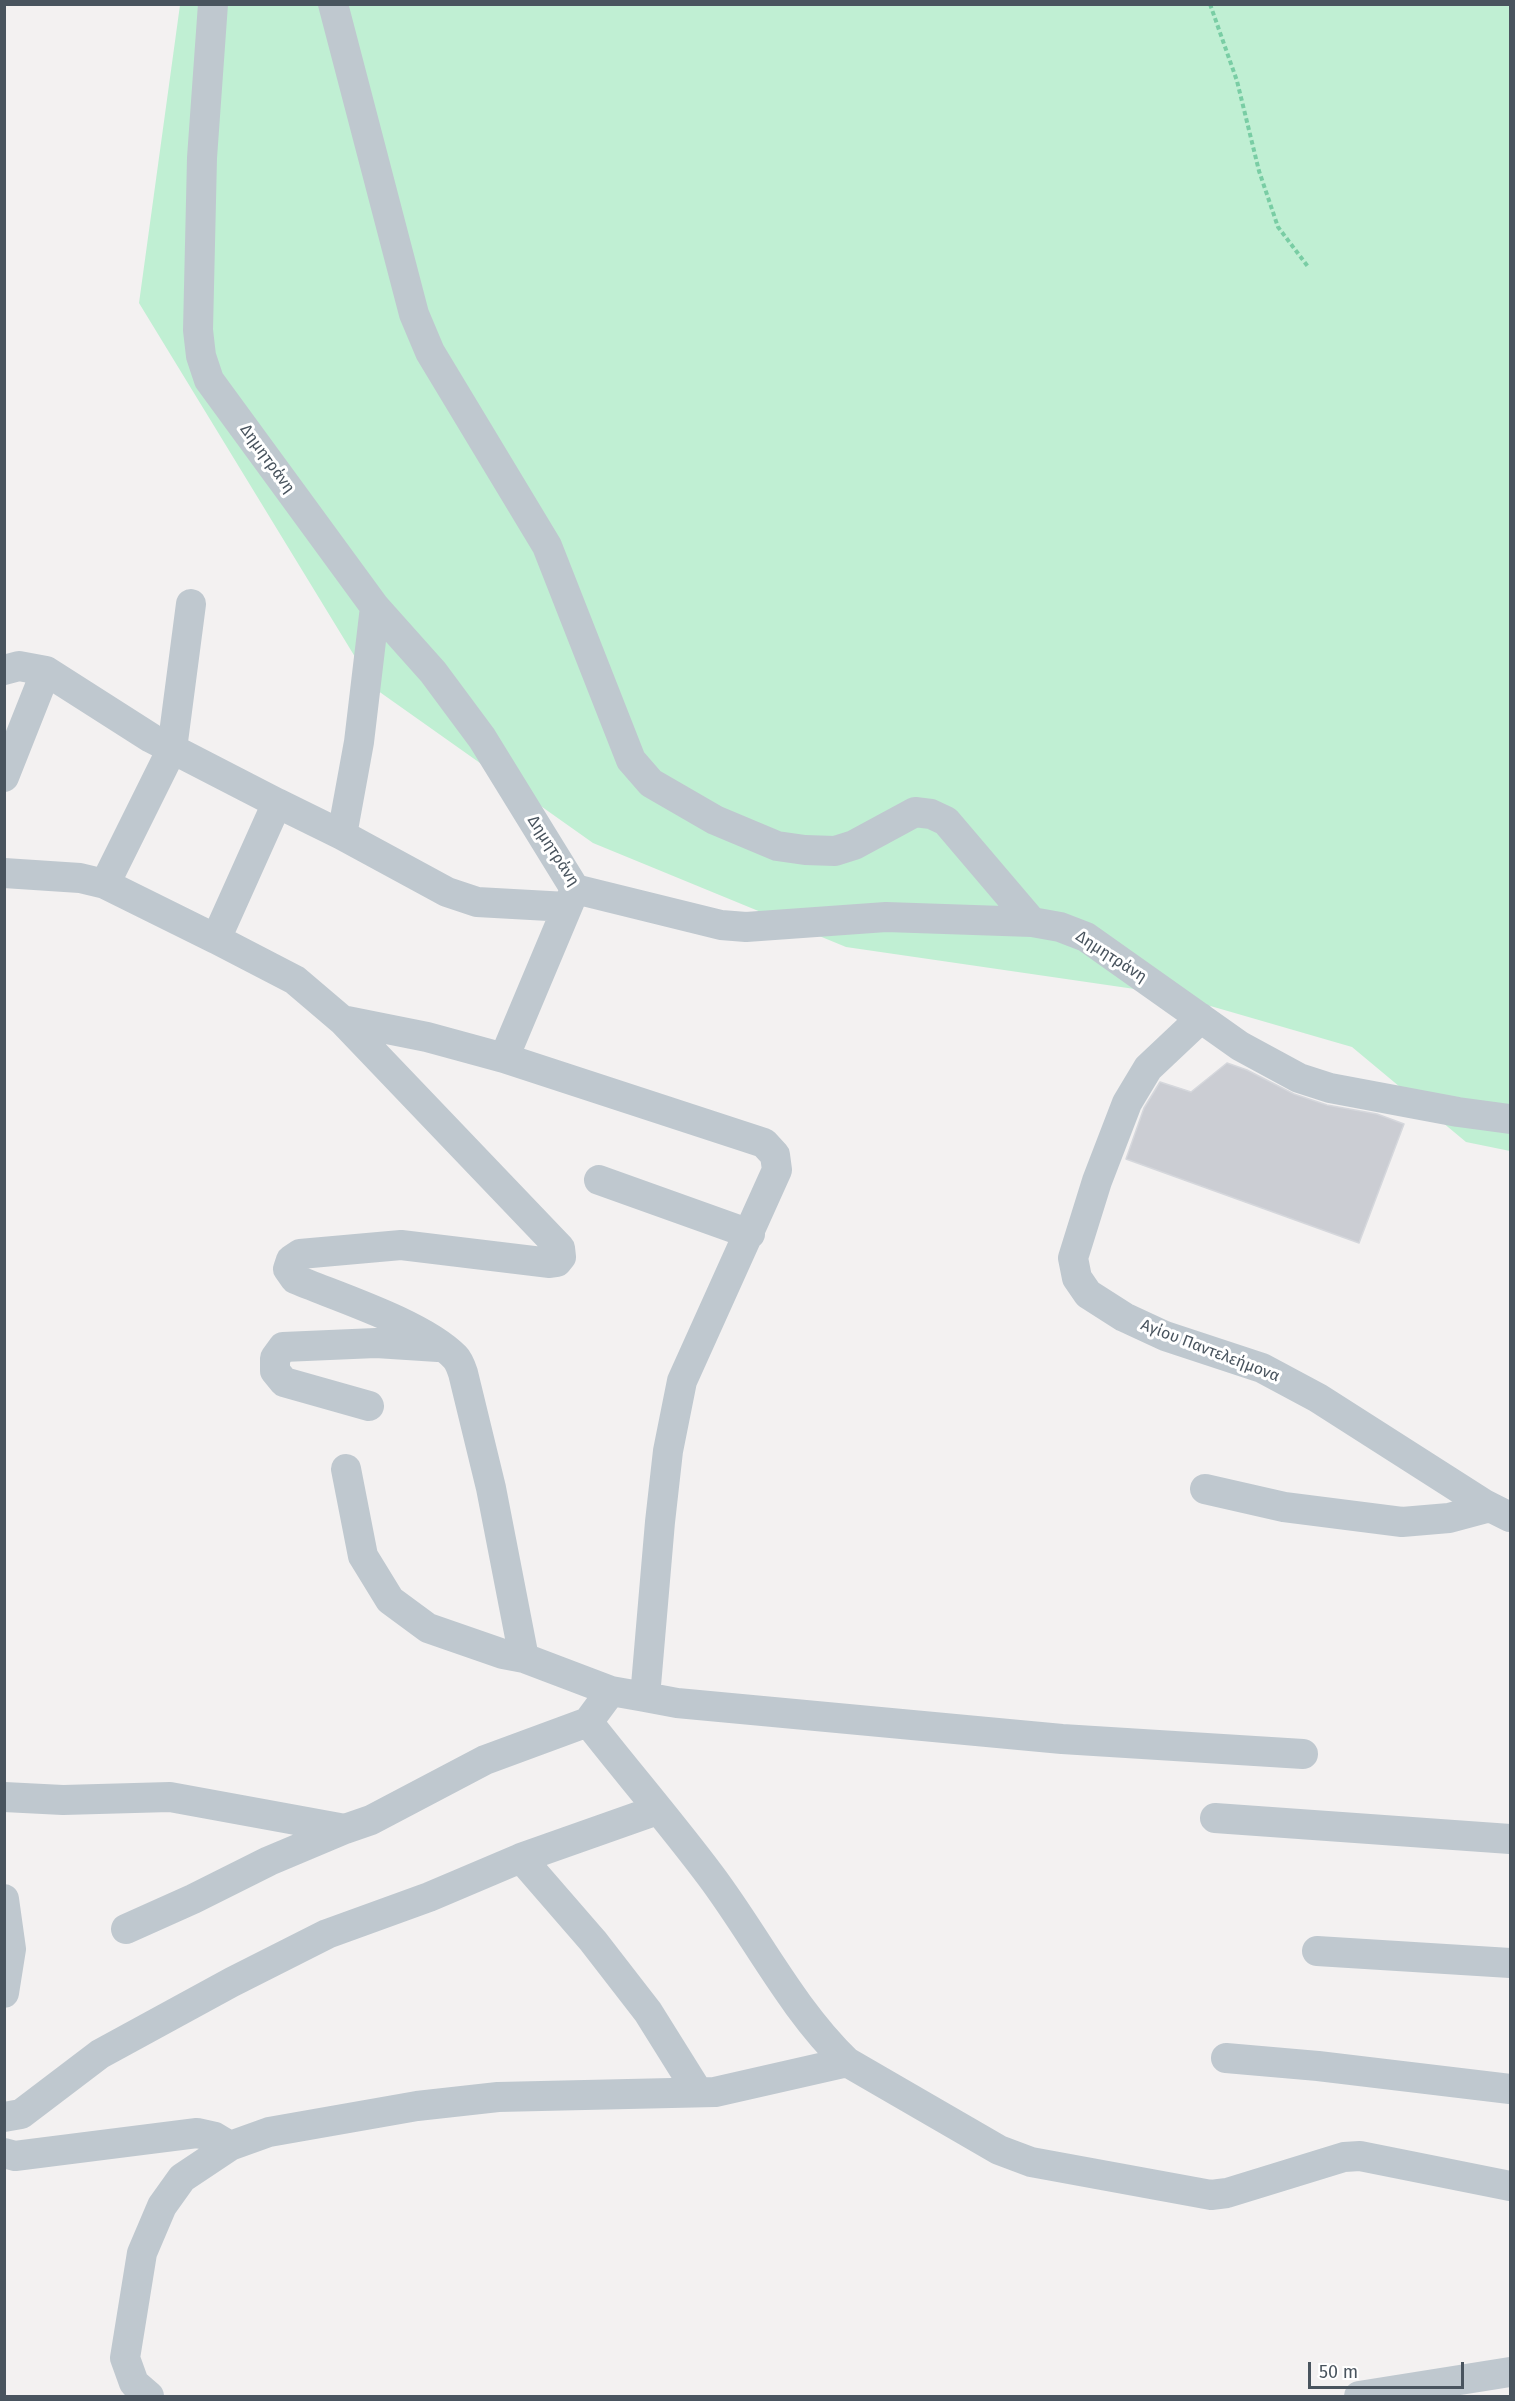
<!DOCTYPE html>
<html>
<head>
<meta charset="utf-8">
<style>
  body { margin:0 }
  #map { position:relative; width:1515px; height:2401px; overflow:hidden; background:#f3f1f1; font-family:"Fira Sans",sans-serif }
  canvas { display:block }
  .frame { position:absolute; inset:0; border:6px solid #49545e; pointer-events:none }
  .scale { position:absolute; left:1308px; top:2362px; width:156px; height:27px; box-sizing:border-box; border:3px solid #49545e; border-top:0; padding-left:8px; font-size:18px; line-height:21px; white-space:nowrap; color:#49545e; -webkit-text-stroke:4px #fff; paint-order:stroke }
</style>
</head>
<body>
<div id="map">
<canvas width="1515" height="2401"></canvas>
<div class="frame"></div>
<div class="scale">50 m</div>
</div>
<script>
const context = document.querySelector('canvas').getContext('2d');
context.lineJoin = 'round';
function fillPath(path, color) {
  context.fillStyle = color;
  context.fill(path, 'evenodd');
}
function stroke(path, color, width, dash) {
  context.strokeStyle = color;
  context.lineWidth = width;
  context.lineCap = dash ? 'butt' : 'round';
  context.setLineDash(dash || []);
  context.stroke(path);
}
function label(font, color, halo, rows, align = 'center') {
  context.font = font + ' "Fira Sans",sans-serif';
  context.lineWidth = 6;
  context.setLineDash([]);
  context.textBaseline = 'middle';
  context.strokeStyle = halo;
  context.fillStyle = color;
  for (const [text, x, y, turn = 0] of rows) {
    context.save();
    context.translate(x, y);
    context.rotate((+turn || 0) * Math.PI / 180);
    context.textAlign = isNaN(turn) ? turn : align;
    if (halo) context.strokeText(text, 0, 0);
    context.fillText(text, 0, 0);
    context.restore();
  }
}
fillPath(new Path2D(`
  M180 5H1510V1151L1466 1142 1352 1047 1169 994 846 947 593 843 374 688 139 303Z`), '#c0efd3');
const building = new Path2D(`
  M1227 1063 1247 1070 1294 1094 1327 1105 1377 1114 1404 1124 1359 1243 1126 1159 1144 1108 1160 1082 1191 1092Z`);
fillPath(building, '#cbcdd3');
stroke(building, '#d5d7dc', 1.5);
stroke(new Path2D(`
  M1210 4 1237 81 1259 171 1278 227 1309 268`), '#79cda4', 4, [4.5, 3]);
stroke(new Path2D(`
  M213 4 202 158 198 330 201 356 209 380 375 607 433 672 482 738 575 889 721 925 746 927 886 917 1032 922 1060 927 1086 937 1240 1046 1299 1078 1330 1088 1458 1112 1510 1119
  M333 4 414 314 430 352 547 546 631 760 651 783 715 820 777 846 805 850 835 851 854 845 915 812 931 814 946 821 1032 922
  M4 670 19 666 46 671 151 738 277 803 216 939 295 980 342 1020 560 1248 561 1257 557 1262 550 1263 401 1245 300 1254 291 1260 288 1269 295 1279C338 1297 423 1324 455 1357 459 1361 461 1367 463 1373L491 1488 524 1658 611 1691 588 1722C628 1773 671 1823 710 1875 756 1936 791 2008 847 2062L999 2150 1031 2162 1211 2195 1227 2193 1344 2157 1360 2156 1510 2186
  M4 777 46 671
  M277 803 342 835 447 892 477 902 567 907
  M342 835 359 742 375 607
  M4 873 80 878 105 884 216 939
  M105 884 172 749 191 604
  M1201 1018 1148 1068 1127 1103 1097 1181 1073 1258 1077 1278 1088 1294 1124 1317 1165 1336 1262 1368 1318 1398 1484 1504 1510 1517
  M342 1020 427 1037 504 1058 764 1143 775 1155 777 1170 682 1381 668 1451 660 1522 645 1697 611 1691
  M504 1058 575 889
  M599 1180 750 1234
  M369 1406 284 1382 275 1371V1358L283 1347 376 1343 438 1347
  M346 1469 363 1556 390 1600 428 1628 503 1654 524 1658
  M1205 1489 1284 1507 1402 1522 1449 1518 1490 1507
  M645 1697 677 1703 1062 1739 1303 1754
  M4 1797 63 1800 170 1797 345 1829 371 1820 485 1760 588 1722
  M657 1810 521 1858 593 1941 648 2012 698 2092
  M1215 1818 1510 1839
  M4 1899 11 1949 4 1993
  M126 1929 193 1899 269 1861 345 1829
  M1317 1951 1510 1963
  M1226 2058 1318 2066 1510 2089
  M4 2117 21 2114 100 2054 232 1982 327 1934 429 1897 521 1858
  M4 2153 15 2156 197 2133 215 2137 230 2146
  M149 2396 134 2383 125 2358 142 2253 162 2206 182 2178 230 2146 269 2132 417 2106 498 2097 715 2092 847 2062
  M1359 2396 1510 2372`), '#bfc8cf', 30);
label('16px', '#49545e', '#fff', [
  ["Δημητράνη",267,459,54],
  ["Δημητράνη",553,851,57],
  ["Δημητράνη",1111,957,33],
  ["Αγίου Παντελεήμονα",1210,1351,21]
]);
</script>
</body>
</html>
